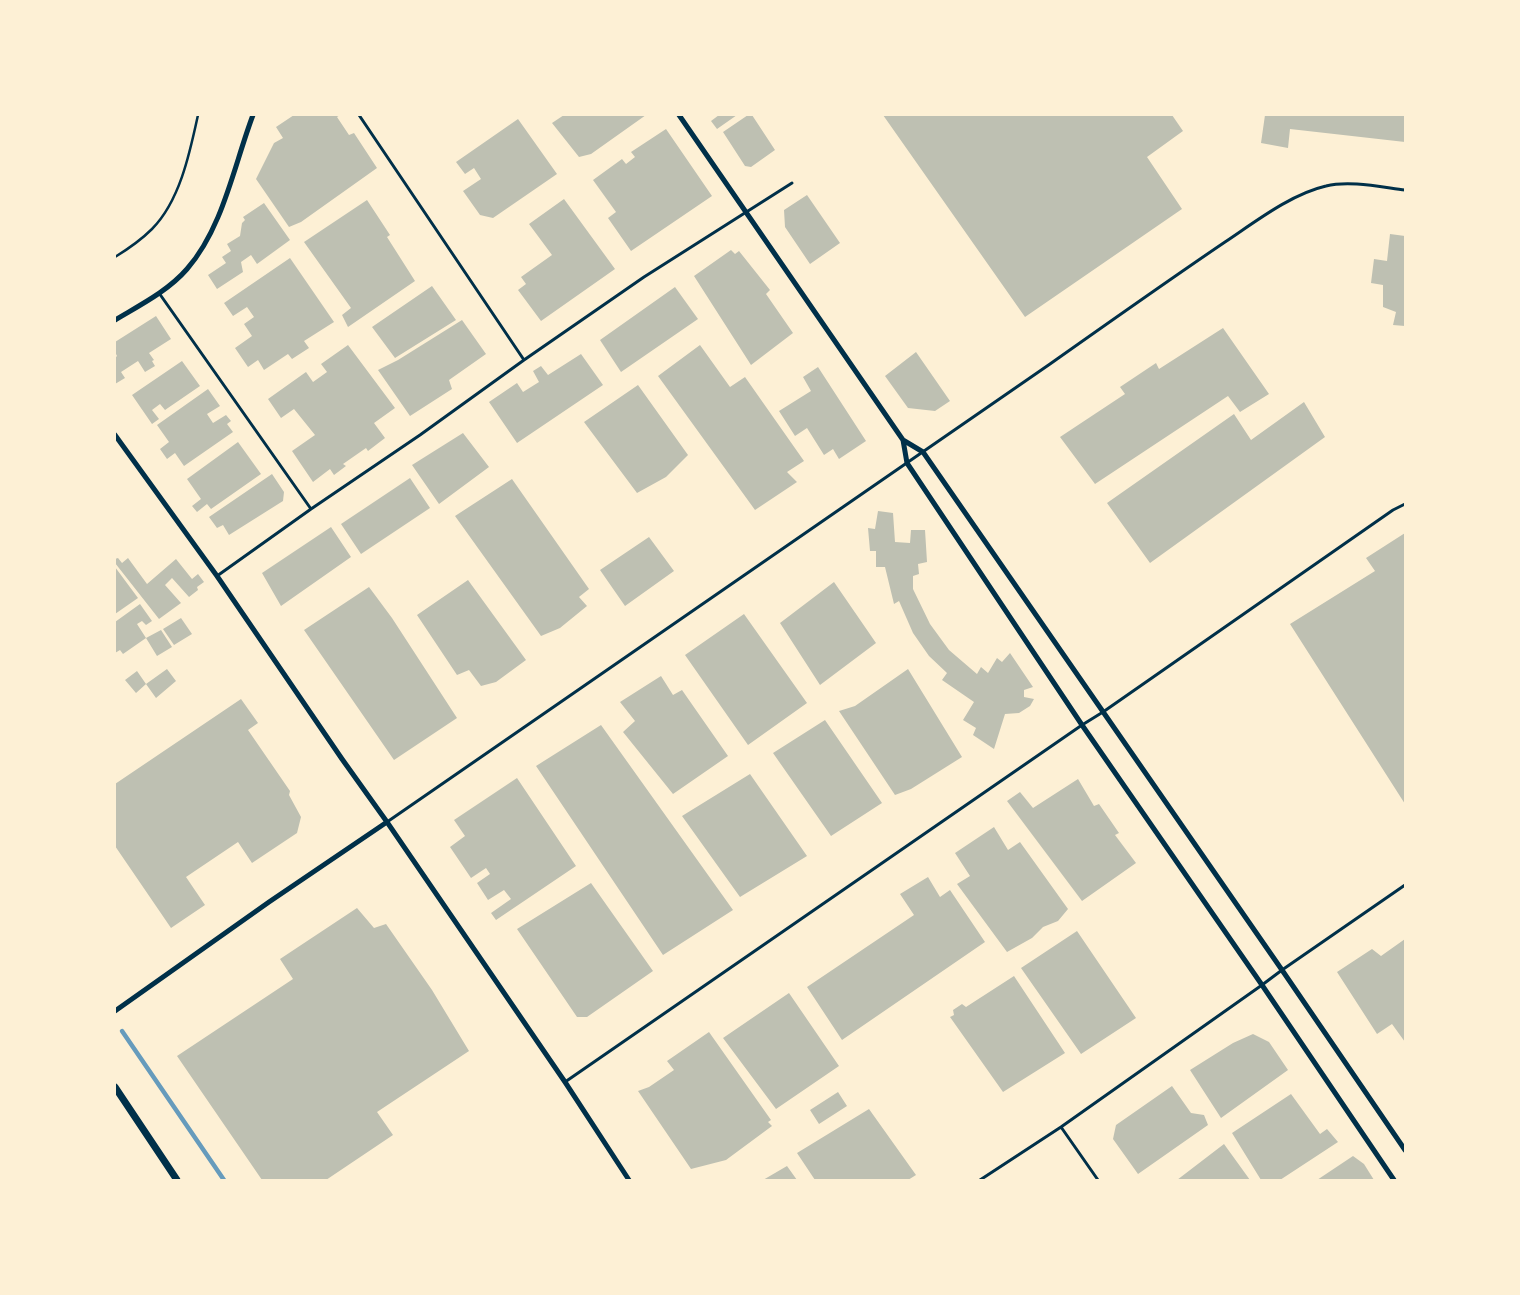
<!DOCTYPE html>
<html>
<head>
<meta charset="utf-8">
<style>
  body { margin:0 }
  #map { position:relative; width:1520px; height:1295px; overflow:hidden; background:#fdf0d5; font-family:"Work Sans",sans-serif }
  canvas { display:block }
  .frame { position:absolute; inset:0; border:116px solid #fdf0d5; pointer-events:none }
</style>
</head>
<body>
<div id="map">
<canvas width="1520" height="1295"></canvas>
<div class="frame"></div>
</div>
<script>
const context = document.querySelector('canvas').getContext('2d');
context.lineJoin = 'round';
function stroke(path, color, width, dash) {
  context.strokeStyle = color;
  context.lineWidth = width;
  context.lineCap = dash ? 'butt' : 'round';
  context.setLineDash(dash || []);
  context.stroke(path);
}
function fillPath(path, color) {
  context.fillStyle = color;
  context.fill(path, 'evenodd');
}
stroke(new Path2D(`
  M122 1031 224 1180`), '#669bbc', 4.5);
fillPath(new Path2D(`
  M294 115H340L337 117 349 135 354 133 377 168 301 222 289 227 256 179 274 143 283 138 276 127Z
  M564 115H646L591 154 579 157 552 123Z
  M719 115H737L717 129 711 121Z
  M748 115H752L775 150 751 167 745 166 723 132Z
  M883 115H1172L1183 131 1147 157 1182 209 1025 317Z
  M1265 115H1405V142L1290 129 1288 148 1261 143Z
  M518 119 557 174 493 218 480 215 463 191 481 179 474 168 465 174 456 162Z
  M666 129 712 196 631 251 608 218 616 212 593 180 622 159 626 164 635 157 631 152Z
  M807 195 840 243 810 264 785 227 784 210Z
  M564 199 615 269 541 321 518 290 526 284 521 277 552 255 529 224Z
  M367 200 390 235 387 237 415 281 348 327 342 315 351 308 304 242Z
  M264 203 290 240 257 264 251 255 241 262 243 272 217 289 208 275 226 263 222 257 231 251 227 244 240 236 242 223 245 220 243 217Z
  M1390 234 1405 236V326L1393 325 1396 312 1383 307V285L1371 283 1374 259 1387 261Z
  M731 250 735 254 739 251 770 290 766 294 793 333 751 365 694 276Z
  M290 258 334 322 304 341 309 348 292 359 288 354 264 370 258 360 248 367 235 348 252 336 244 324 254 317 247 307 233 316 224 303Z
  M432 286 456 320 395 358 372 327Z
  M675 287 698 319 621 372 600 340Z
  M156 316 171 339 149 353 154 360 152 361 155 366 145 372 138 361 121 372 125 378 115 384V358L117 356 115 352V342Z
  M462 320 486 354 449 380 452 389 410 416 378 370 398 360Z
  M1223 328 1269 394 1240 412 1228 396 1095 484 1060 437 1125 394 1120 387 1156 363 1159 369Z
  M348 345 395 408 374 423 385 438 368 451 366 448 343 464 346 466 334 475 330 469 313 482 292 451 315 435 294 409 281 418 268 399 306 372 313 382 327 372 321 364Z
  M700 345 730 387 745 377 804 461 787 472 797 482 755 510 658 376Z
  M916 352 950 401 935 411 908 408 885 376Z
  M581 354 603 385 517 443 489 402 517 383 523 392 539 382 533 371 541 366 548 375Z
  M182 361 200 386 165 410 160 404 152 410 159 419 152 424 132 395Z
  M818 367 866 441 839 459 833 449 824 455 807 428 795 436 779 411 811 391 803 377Z
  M638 385 688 455 666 477 637 493 584 422Z
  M208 389 220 406 207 414 213 423 226 415 231 421 227 424 233 432 184 466 175 453 167 459 160 449 169 442 157 425Z
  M1304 402 1325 437 1150 563 1107 503 1234 414 1251 440Z
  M463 433 489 467 439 504 412 465Z
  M238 442 261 474 211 509 207 504 197 512 192 506 201 499 187 479Z
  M272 474 284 492 283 501 229 535 223 525 217 528 209 517Z
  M410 478 430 508 361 554 341 524Z
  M512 479 589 589 579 597 587 606 560 628 541 636 455 516Z
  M878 511 893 513 895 542 910 543 911 530H925L927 562 918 564 919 574 913 576V589L930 624 949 650 977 674 981 667 988 673 997 658 1002 662 1010 653 1033 687 1024 690V697L1034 699 1030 706 1019 713 1005 714 994 749 973 735 976 728 963 720 974 702 942 680 947 673 929 656 913 633 899 601 894 604 885 567H876V551H870L868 528 875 529Z
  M331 527 351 557 281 606 262 573Z
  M1405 533V804L1290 624 1375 571 1366 558Z
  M649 537 674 571 625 606 600 570Z
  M118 558 122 563 128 558 147 584 176 559 192 579 198 574 204 582 197 587 198 590 189 597 172 578 165 585 181 603 159 619 115 563V559Z
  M115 567 138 598 115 614Z
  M468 580 526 660 496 682 481 686 469 670 457 675 417 615Z
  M834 582 876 643 820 685 780 623Z
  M369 587 392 618 457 718 394 760 304 630Z
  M140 604 152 621 146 625 142 621 137 624 146 638 161 630 172 647 157 656 146 638 123 654 120 650 115 653V622Z
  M744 614 807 703 748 745 685 655Z
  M181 618 192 634 174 645 163 629Z
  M167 669 176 681 156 698 146 684Z
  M908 669 962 757 911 789 895 795 839 711 855 706Z
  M137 671 146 684 136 693 125 680Z
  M661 676 673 695 682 690 728 756 673 794 623 732 635 721 620 702Z
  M241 699 258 723 248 730 290 791 289 795 301 817 297 833 252 863 238 842 186 877 205 905 171 928 115 846V784Z
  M825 720 882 803 831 836 773 753Z
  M601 725 733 910 663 955 536 766Z
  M750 774 807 856 740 897 682 816Z
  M517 778 576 866 496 920 491 913 511 899 504 890 488 900 477 883 490 874 486 868 471 878 450 847 465 836 454 820Z
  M1078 779 1094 806 1099 804 1119 833 1115 835 1136 863 1082 901 1007 801 1020 792 1033 808Z
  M994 827 1008 850 1020 842 1068 909 1058 921 1043 927 1032 938 1007 952 957 884 970 876 955 853Z
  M928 877 940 897 950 890 985 942 842 1040 807 987 914 915 900 894Z
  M591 883 653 971 587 1017H577L517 929Z
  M357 908 374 928 386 924 432 990 469 1051 377 1112 393 1135 326 1180H262L177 1056 293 979 280 959Z
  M1077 931 1136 1018 1081 1054 1021 968Z
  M1405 939V1042L1392 1024 1377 1034 1337 972 1372 949 1381 956Z
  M1014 976 1065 1053 1003 1092 950 1017 954 1015 953 1010 962 1004 966 1007Z
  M789 993 839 1066 776 1109 723 1038Z
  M709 1032 771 1120 768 1122 772 1126 726 1160 691 1169 638 1091 649 1087 674 1070 667 1061Z
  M1253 1034 1269 1042 1288 1070 1221 1118 1190 1070 1233 1043Z
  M1172 1086 1191 1113 1204 1115 1208 1125 1138 1174 1113 1139 1116 1125Z
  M838 1092 847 1106 819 1124 810 1110Z
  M1291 1094 1320 1134 1327 1129 1338 1142 1280 1180H1261L1232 1133Z
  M869 1109 916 1175 908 1180H815L797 1153Z
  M1224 1144 1250 1180H1177Z
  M1353 1156 1364 1164 1374 1180H1317Z
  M787 1166 797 1180H763Z`), '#bec0b2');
stroke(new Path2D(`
  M115 257C128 249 141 240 152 229 180 201 190 152 198 115`), '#003049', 2.5);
stroke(new Path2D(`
  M359 115 524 360
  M159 293 311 509
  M217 576 311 509 420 435 524 360 644 277 792 183
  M387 822C607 668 830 518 1050 364 1108 323 1166 282 1225 242 1255 222 1291 194 1326 186 1349 180 1381 187 1405 190
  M565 1082 1082 725 1103 712 1393 510 1405 504
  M1061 1127 1098 1180
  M980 1180 1061 1127 1262 985 1282 970 1405 885`), '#003049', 3);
stroke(new Path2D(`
  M679 115 903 440 923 452 1282 970 1405 1150
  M115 320C140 305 168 291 187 269 223 228 234 165 253 115
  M115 435 217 576 342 759 387 822 565 1082 629 1180
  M903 440 907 463 1082 725 1262 985 1394 1180
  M115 1011 269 902 387 822`), '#003049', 5);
stroke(new Path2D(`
  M115 1087 177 1180`), '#003049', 7);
</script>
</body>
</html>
